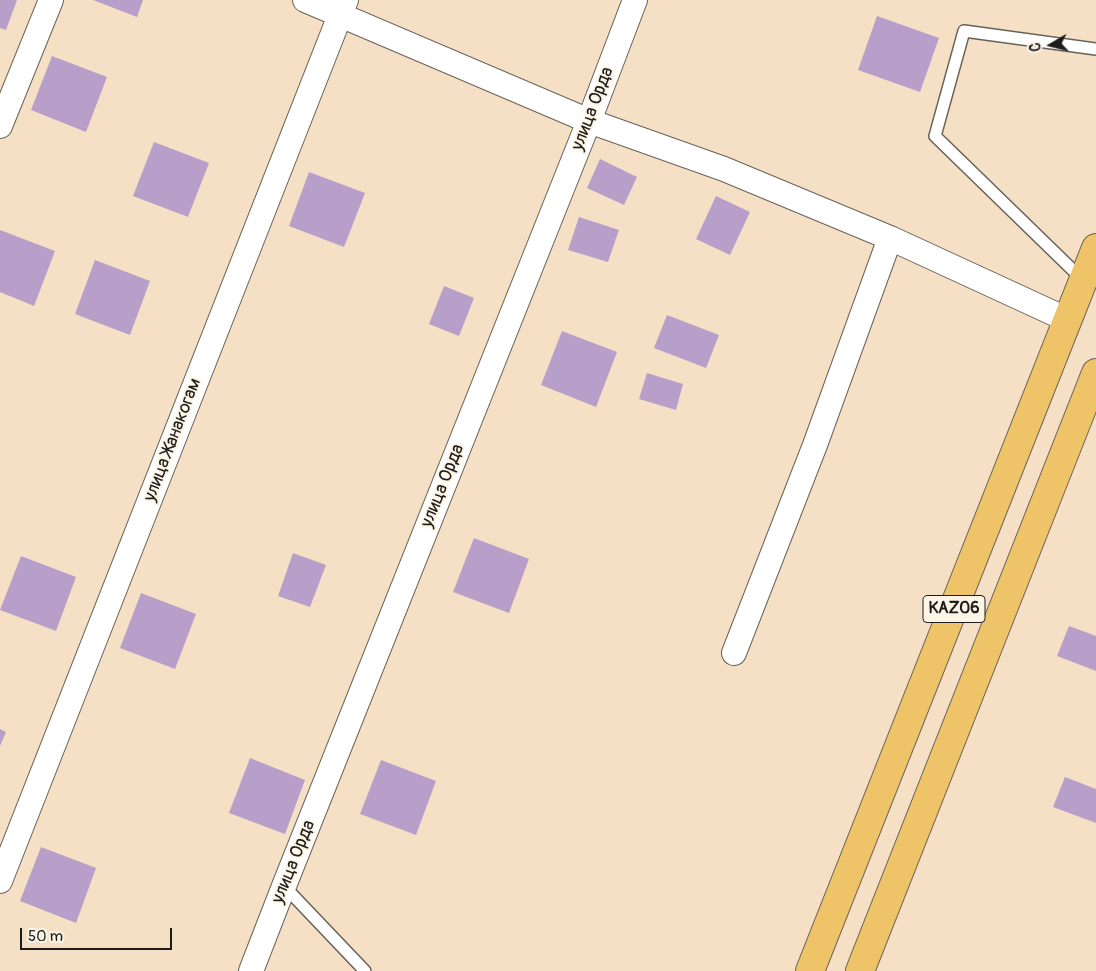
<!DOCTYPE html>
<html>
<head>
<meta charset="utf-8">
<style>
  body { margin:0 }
  #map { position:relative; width:1096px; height:971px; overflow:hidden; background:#f5e0c5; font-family:Pangolin,sans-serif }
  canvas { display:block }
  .north { position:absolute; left:1026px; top:20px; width:50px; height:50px; -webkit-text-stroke:4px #fcf5e5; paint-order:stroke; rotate:262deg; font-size:14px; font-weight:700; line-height:20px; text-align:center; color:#1c1c1c }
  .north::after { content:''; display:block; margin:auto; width:18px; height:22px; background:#1c1c1c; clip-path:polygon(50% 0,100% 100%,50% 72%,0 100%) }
  .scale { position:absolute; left:20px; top:928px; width:152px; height:22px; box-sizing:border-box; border:2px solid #1c1c1c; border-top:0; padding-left:6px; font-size:15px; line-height:18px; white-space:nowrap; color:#1c1c1c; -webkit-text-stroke:4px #fcf5e5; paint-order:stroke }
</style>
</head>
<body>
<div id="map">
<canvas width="1096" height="971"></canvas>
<div class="north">С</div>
<div class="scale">50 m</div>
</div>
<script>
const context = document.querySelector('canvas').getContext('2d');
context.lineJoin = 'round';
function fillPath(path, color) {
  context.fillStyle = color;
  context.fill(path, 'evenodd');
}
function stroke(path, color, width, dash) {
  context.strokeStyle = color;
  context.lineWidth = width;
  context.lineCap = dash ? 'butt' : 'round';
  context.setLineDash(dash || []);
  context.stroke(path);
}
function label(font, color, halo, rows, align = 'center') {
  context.font = font + ' Pangolin,sans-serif';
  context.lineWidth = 4;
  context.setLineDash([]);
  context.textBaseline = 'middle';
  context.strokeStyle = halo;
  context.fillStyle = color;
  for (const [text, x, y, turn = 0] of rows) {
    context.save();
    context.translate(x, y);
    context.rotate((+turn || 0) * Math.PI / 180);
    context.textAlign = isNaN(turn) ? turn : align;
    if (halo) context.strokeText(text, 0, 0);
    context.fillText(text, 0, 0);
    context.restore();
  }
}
fillPath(new Path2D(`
  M0 0H17L6 30 0 28Z
  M93 0H143L137 17Z
  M877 16 939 38 920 92 858 70Z
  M52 56 107 77 86 132 31 110Z
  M154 142 209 163 188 217 133 196Z
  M600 159 637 177 624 205 587 188Z
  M309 172 365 193 344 247 289 226Z
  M716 196 750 212 730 255 696 239Z
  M579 217 619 230 608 262 568 250Z
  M0 230 55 251 34 306 0 292Z
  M95 260 150 281 130 335 75 314Z
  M444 286 474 298 459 336 429 324Z
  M667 315 719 335 706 368 654 348Z
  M562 331 617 352 596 407 541 385Z
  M647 373 683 384 676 410 639 399Z
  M474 538 529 559 509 613 453 592Z
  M293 553 326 565 310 607 278 596Z
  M21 556 76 577 56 631 0 610Z
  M141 593 196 614 175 669 120 648Z
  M1069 626 1096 636V671L1057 656Z
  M0 729 6 732 0 746Z
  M250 758 305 780 285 834 229 813Z
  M381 760 436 781 416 835 360 814Z
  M1065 777 1096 789V823L1053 807Z
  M41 847 96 868 76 923 20 901Z`), '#b89fc9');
const service = new Path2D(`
  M1083 280 935 136 964 31 1096 49
  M284 886 365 971`);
const minor = new Path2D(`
  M305 0 589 121 724 169 890 238 1068 320
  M0 126 51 0
  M734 653 815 445 890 238
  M0 881 346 0
  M251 971 284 886 589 121 635 0`);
const trunk = new Path2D(`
  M810 971 1096 248
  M860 971 1096 373`);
stroke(service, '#686157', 14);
stroke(minor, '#686157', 26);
stroke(trunk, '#686157', 30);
stroke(service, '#fff', 11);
stroke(minor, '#fff', 24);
stroke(trunk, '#efc469', 28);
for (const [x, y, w] of [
  [954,609,62]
]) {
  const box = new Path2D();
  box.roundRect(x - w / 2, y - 13.5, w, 27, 4);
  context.fillStyle = '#fcf5e5';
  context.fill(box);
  stroke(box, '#1c1c1c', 1);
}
label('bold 16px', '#1c1c1c', null, [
  ["KАZ06",954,609]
]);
label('18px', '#1c1c1c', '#fcf5e5', [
  ["улица Орда",593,109,-69],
  ["улица Жанакогам",173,440,-69],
  ["улица Орда",443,486,-68],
  ["улица Орда",294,862,-68]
]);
</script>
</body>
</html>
